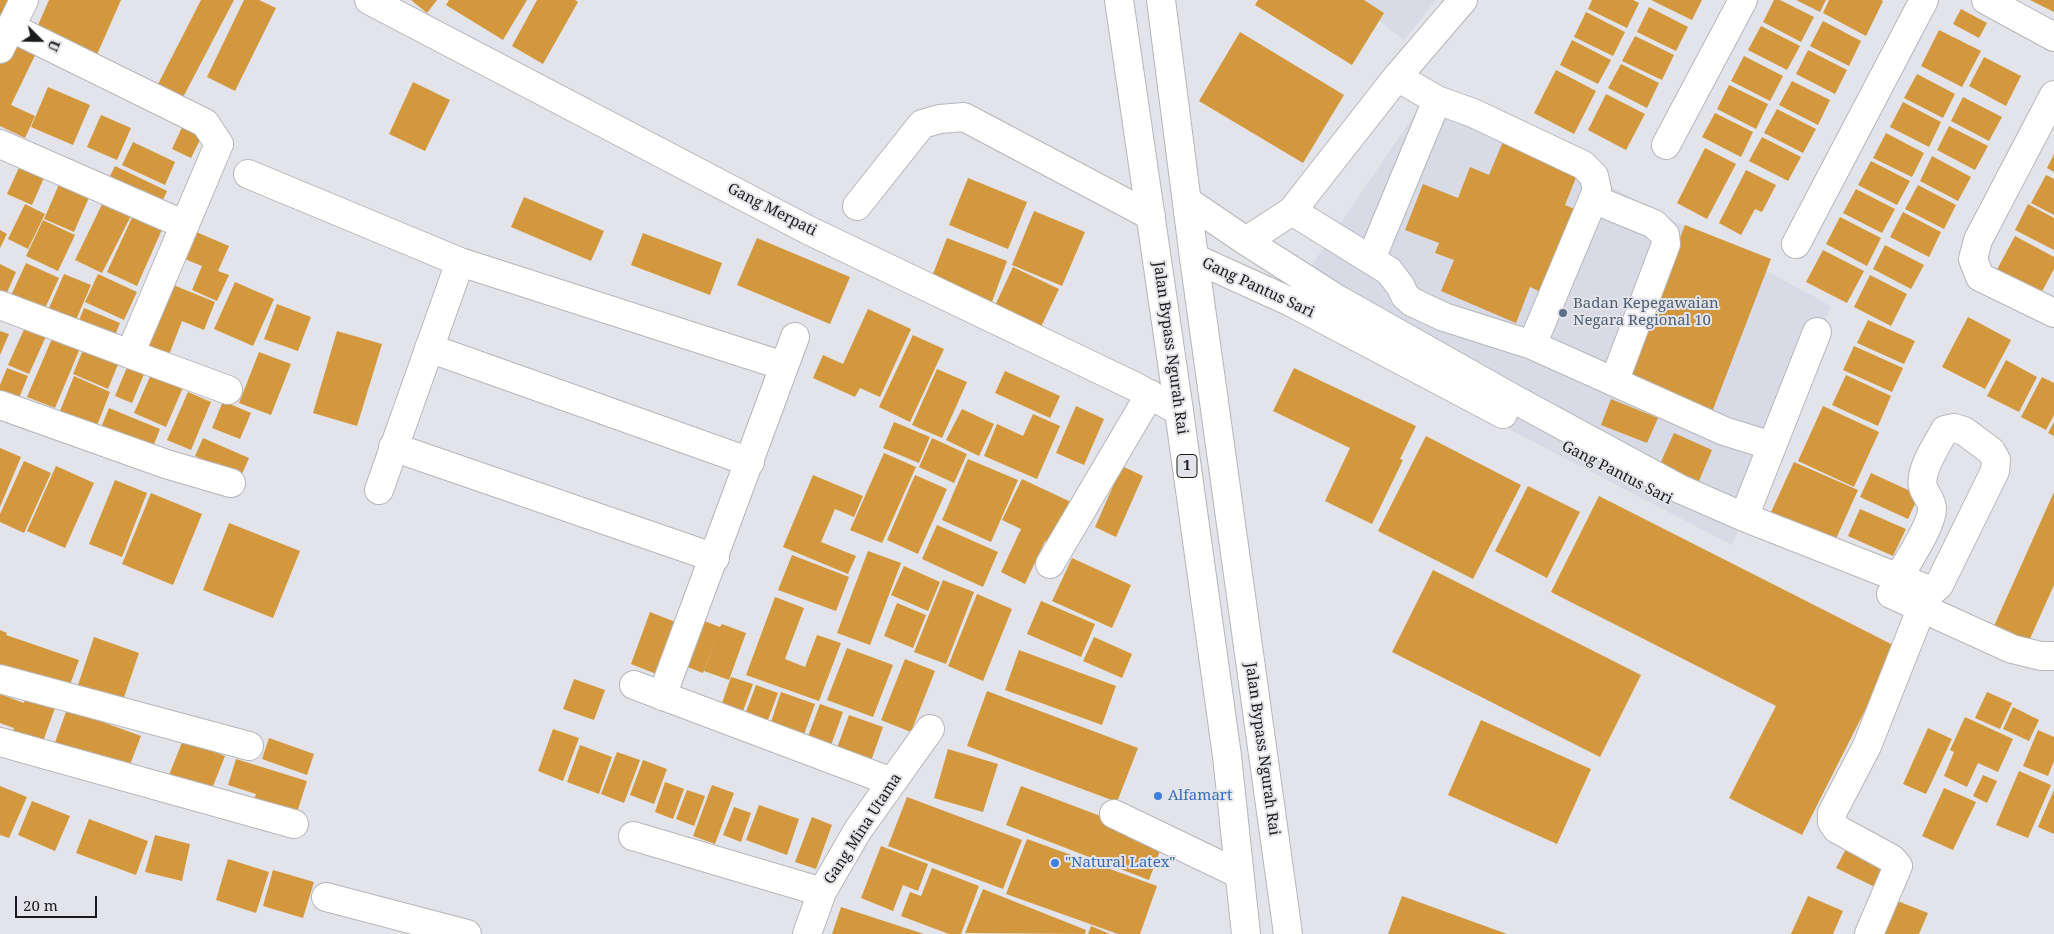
<!DOCTYPE html>
<html>
<head>
<meta charset="utf-8">
<style>
  body { margin:0 }
  #map { position:relative; width:2054px; height:934px; overflow:hidden; background:#e3e4e9; font-family:"Noto Serif",serif }
  canvas { display:block }
  .north { position:absolute; left:15px; top:15px; width:50px; height:50px; -webkit-text-stroke:4px #e3e4e9; paint-order:stroke; rotate:113deg; font-size:14px; font-weight:700; line-height:20px; text-align:center; color:#1a1a1c }
  .north::after { content:''; display:block; margin:auto; width:18px; height:22px; background:#1a1a1c; clip-path:polygon(50% 0,100% 100%,50% 72%,0 100%) }
  .scale { position:absolute; left:15px; top:896px; width:82px; height:22px; box-sizing:border-box; border:2px solid #1a1a1c; border-top:0; padding-left:6px; font-size:15px; line-height:18px; white-space:nowrap; color:#1a1a1c; -webkit-text-stroke:4px #e3e4e9; paint-order:stroke }
</style>
</head>
<body>
<div id="map">
<canvas width="2054" height="934"></canvas>
<div class="north">U</div>
<div class="scale">20 m</div>
</div>
<script>
const context = document.querySelector('canvas').getContext('2d');
context.lineJoin = 'round';
function fillPath(path, color) {
  context.fillStyle = color;
  context.fill(path, 'evenodd');
}
function stroke(path, color, width, dash) {
  context.strokeStyle = color;
  context.lineWidth = width;
  context.lineCap = dash ? 'butt' : 'round';
  context.setLineDash(dash || []);
  context.stroke(path);
}
function label(font, color, halo, rows, align = 'center') {
  context.font = font + ' "Noto Serif",serif';
  context.lineWidth = 4;
  context.setLineDash([]);
  context.textBaseline = 'middle';
  context.strokeStyle = halo;
  context.fillStyle = color;
  for (const [text, x, y, turn = 0] of rows) {
    context.save();
    context.translate(x, y);
    context.rotate((+turn || 0) * Math.PI / 180);
    context.textAlign = isNaN(turn) ? turn : align;
    if (halo) context.strokeText(text, 0, 0);
    context.fillText(text, 0, 0);
    context.restore();
  }
}
fillPath(new Path2D(`
  M1352 0H1436L1404 40Z
  M1435 85 1619 191 1831 306 1732 545 1299 320 1292 294Z`), '#d8dae6');
fillPath(new Path2D(`
  M0 0H9L0 20Z
  M49 0H121L95 59 35 32Z
  M201 0H234L180 103 155 90Z
  M244 0H259L276 8 235 91 207 77Z
  M411 0H437L427 13Z
  M449 0H527L503 40 446 5Z
  M537 0H575L578 2 543 64 512 46Z
  M1258 0H1364L1384 13 1352 65 1255 5Z
  M1592 0H1633L1639 3 1627 28 1588 9Z
  M1651 0H1702L1692 20Z
  M1774 0H1780L1814 17 1801 42 1763 22Z
  M1796 0H1826L1820 12Z
  M1829 0H1881L1883 1 1866 36 1823 13Z
  M2030 0H2054V12Z
  M1649 7 1688 27 1676 51 1637 32Z
  M1961 9 1987 23 1979 38 1953 24Z
  M1586 12 1625 32 1613 56 1574 37Z
  M1823 21 1861 41 1849 66 1810 46Z
  M1761 26 1800 46 1787 70 1748 50Z
  M1939 30 1981 51 1962 87 1921 66Z
  M1240 32 1344 95 1303 163 1199 101Z
  M11 34 39 47 11 105 35 116 25 138 0 126V58Z
  M1635 36 1674 55 1662 80 1622 61Z
  M1572 40 1611 60 1598 84 1560 65Z
  M1808 50 1847 70 1835 94 1796 74Z
  M1744 56 1783 76 1770 101 1731 81Z
  M1984 57 2021 76 2006 106 1969 86Z
  M1621 64 1659 83 1647 108 1608 88Z
  M1556 70 1596 91 1574 134 1534 113Z
  M1917 74 1955 94 1943 118 1904 98Z
  M1792 81 1830 100 1818 125 1779 105Z
  M413 82 450 100 425 151 389 134Z
  M1729 85 1768 104 1756 129 1717 109Z
  M48 87 90 105 73 145 31 127Z
  M1606 94 1645 114 1626 150 1588 130Z
  M1963 97 2002 117 1989 141 1951 121Z
  M1903 102 1941 122 1929 147 1890 127Z
  M1777 109 1816 129 1803 153 1764 133Z
  M1715 113 1753 132 1741 157 1702 137Z
  M101 115 131 128 117 160 87 147Z
  M183 125 203 134 191 158 172 149Z
  M1949 126 1988 146 1975 170 1937 150Z
  M1886 133 1924 153 1912 177 1873 158Z
  M1762 137 1801 157 1788 181 1749 161Z
  M1504 139 1579 170 1565 205 1582 212 1547 295 1530 287 1516 323 1441 291 1454 260 1435 253 1439 243 1405 230 1423 184 1458 198 1470 167 1489 175Z
  M133 142 175 162 165 185 122 165Z
  M1705 148 1736 164 1707 219 1677 203Z
  M2054 154V172L2047 168Z
  M1932 156 1971 177 1958 201 1920 181Z
  M22 161 47 171 32 205 7 194Z
  M1871 161 1910 181 1897 205 1858 185Z
  M115 166 167 191 158 211 105 186Z
  M1746 170 1776 185 1762 212 1755 209 1741 235 1719 223Z
  M63 175 93 188 74 232 44 219Z
  M2046 175 2054 179V215L2031 203Z
  M968 178 1027 202 1008 249 949 225Z
  M1918 185 1956 205 1944 229 1905 209Z
  M1856 189 1895 209 1882 233 1843 213Z
  M106 196 134 210 102 273 75 260Z
  M524 197 604 231 591 261 511 227Z
  M25 204 45 214 28 249 8 239Z
  M2028 204 2054 218V250L2015 230Z
  M135 211 164 225 137 286 107 272Z
  M1034 211 1085 232 1062 286 1012 265Z
  M1903 212 1941 232 1929 257 1890 237Z
  M1840 217 1881 238 1867 266 1826 244Z
  M43 220 75 235 58 271 26 256Z
  M1685 225 1771 259 1712 412 1625 379Z
  M0 230 7 234 0 248Z
  M194 231 229 246 218 271 229 275 217 301 192 290 202 266 182 258Z
  M643 233 722 263 710 295 631 265Z
  M2015 236 2054 257V269L2038 299 1994 275Z
  M757 238 850 277 830 324 737 285Z
  M947 238 1007 261 992 302 931 279Z
  M1885 245 1924 265 1911 289 1873 269Z
  M1823 250 1864 271 1847 303 1806 282Z
  M26 263 59 278 41 317 8 302Z
  M0 264 16 272 5 297 0 295Z
  M1013 267 1059 289 1039 331 993 310Z
  M64 274 91 285 73 327 46 315Z
  M98 274 137 292 124 320 85 302Z
  M1870 275 1907 294 1891 326 1854 307Z
  M166 282 215 302 204 330 182 321 167 360 139 349Z
  M235 282 274 299 253 346 214 329Z
  M277 304 311 317 298 351 264 339Z
  M84 308 120 323 111 345 75 330Z
  M868 309 911 329 880 397 860 388 855 397 813 378 823 355 843 364Z
  M1968 317 2011 340 1985 389 1942 367Z
  M1868 320 1915 341 1904 364 1857 343Z
  M26 325 47 334 29 374 8 365Z
  M0 331 9 334 0 355Z
  M337 331 382 344 357 426 313 413Z
  M54 334 81 346 55 408 27 397Z
  M913 335 944 349 910 422 879 407Z
  M86 343 121 357 108 389 73 374Z
  M1854 346 1903 368 1892 392 1843 370Z
  M259 352 291 364 271 415 239 403Z
  M130 360 147 367 132 403 115 396Z
  M2006 360 2037 377 2019 412 1987 396Z
  M7 368 28 376 17 403 0 397V385Z
  M1294 368 1416 426 1400 459 1403 460 1372 524 1325 501 1350 448 1273 411Z
  M937 369 967 382 942 438 912 425Z
  M153 370 185 383 166 427 134 413Z
  M1005 371 1060 396 1050 418 995 393Z
  M1846 375 1891 396 1878 426 1832 405Z
  M74 376 110 392 95 431 58 416Z
  M2042 377 2054 383V415L2046 430 2021 417Z
  M188 392 211 402 191 450 167 440Z
  M1611 399 1658 418 1647 443 1601 425Z
  M223 401 251 413 240 439 212 428Z
  M1076 406 1104 419 1084 465 1056 453Z
  M1823 406 1879 432 1854 487 1798 461Z
  M109 408 160 429 151 452 100 430Z
  M962 409 994 424 979 456 946 440Z
  M1033 414 1060 426 1037 479 984 456 997 424 1023 436Z
  M894 422 930 437 919 463 883 448Z
  M2054 422V436L2048 433Z
  M1674 433 1712 450 1699 481 1660 464Z
  M1426 436 1521 485 1473 579 1378 531Z
  M203 438 249 458 241 476 195 456Z
  M932 438 967 454 954 483 919 467Z
  M0 448 21 457 0 507Z
  M884 453 916 467 882 543 850 530Z
  M968 459 1018 480 991 542 942 520Z
  M24 461 51 473 24 533 0 522V514Z
  M1794 462 1858 490 1835 541 1771 512Z
  M56 466 94 483 65 548 27 531Z
  M1122 466 1143 476 1116 537 1095 527Z
  M1871 473 1919 495 1908 519 1860 497Z
  M813 475 863 496 854 517 835 509 821 542 856 556 848 574 783 547Z
  M915 475 947 489 918 554 887 540Z
  M1022 479 1073 503 1054 545 1045 541 1025 584 1001 572 1021 529 1002 520Z
  M115 480 147 493 122 557 89 544Z
  M1528 486 1580 512 1547 578 1495 551Z
  M2054 492V585L2029 641 1994 626Z
  M151 493 202 514 173 585 122 564Z
  M1599 496 1897 647 1802 835 1729 798 1776 706 1551 592Z
  M1860 509 1906 529 1893 556 1848 536Z
  M229 523 300 551 273 618 203 590Z
  M937 525 998 552 983 587 922 559Z
  M868 551 901 563 870 645 837 633Z
  M792 555 849 577 836 611 778 590Z
  M1072 558 1131 585 1112 628 1052 601Z
  M904 566 940 582 928 611 891 595Z
  M1433 570 1641 675 1600 757 1392 652Z
  M943 580 974 592 946 664 914 652Z
  M977 594 1012 609 983 681 948 666Z
  M775 597 804 608 785 659 805 667 817 635 841 643 819 701 746 675Z
  M1041 601 1095 624 1081 657 1027 634Z
  M897 603 926 615 913 648 884 636Z
  M650 612 678 623 659 675 631 664Z
  M694 617 720 627 722 624 746 633 729 680 704 671 718 633 703 673 677 663Z
  M0 630 7 633 6 635 79 660 67 693 0 670Z
  M94 637 139 653 121 706 76 691Z
  M1094 637 1132 654 1122 678 1083 661Z
  M847 648 893 665 873 717 827 700Z
  M1019 650 1116 686 1102 725 1005 690Z
  M905 659 935 671 911 732 881 720Z
  M731 677 753 684 739 722 718 715Z
  M574 679 605 690 594 720 563 709Z
  M756 685 778 693 765 728 743 720Z
  M987 691 1138 748 1117 802 967 746Z
  M781 692 815 704 802 740 769 728Z
  M1987 692 2012 703 2000 729 1975 718Z
  M0 694 24 703 26 697 55 708 41 747 11 735 14 728 0 723Z
  M820 704 843 712 829 751 806 742Z
  M2013 707 2039 720 2029 741 2003 729Z
  M67 709 141 736 126 775 53 748Z
  M849 715 883 727 871 761 837 748Z
  M1965 717 2013 739 1998 772 1978 763 1967 787 1944 776 1954 752 1950 750Z
  M1481 720 1591 769 1557 844 1448 795Z
  M1928 728 1952 739 1926 794 1903 784Z
  M553 729 579 738 563 781 538 771Z
  M2038 730 2054 737V761L2048 776 2023 766Z
  M269 738 314 754 307 775 262 759Z
  M183 740 225 756 211 791 169 775Z
  M580 745 612 757 599 794 567 782Z
  M948 749 998 764 983 812 934 798Z
  M617 752 640 760 624 803 601 794Z
  M236 759 307 781 295 819 252 805 256 794 228 785Z
  M643 760 667 769 654 804 630 795Z
  M2019 771 2051 785 2028 838 1996 825Z
  M1983 775 1997 781 1987 803 1973 796Z
  M665 782 684 789 673 819 655 812Z
  M712 785 734 793 715 844 693 836Z
  M0 786 27 797 9 838 0 835Z
  M1021 786 1164 840 1149 880 1006 825Z
  M1944 788 1976 802 1953 850 1922 836Z
  M687 790 705 796 694 826 676 819Z
  M2054 790V834L2038 827Z
  M907 797 1022 840 1003 889 888 846Z
  M32 801 70 816 55 851 18 835Z
  M759 805 799 819 787 855 746 840Z
  M734 807 751 813 741 842 723 835Z
  M812 817 832 825 816 869 795 862Z
  M89 819 148 841 136 875 76 853Z
  M155 835 190 844 182 881 145 872Z
  M1027 839 1157 886 1140 934H1118L1006 894Z
  M1848 845 1892 866 1881 890 1836 868Z
  M881 846 928 864 918 891 903 885 893 911 861 898Z
  M228 859 269 872 256 913 216 900Z
  M932 868 979 886 961 934H949L901 916 910 892 921 896Z
  M273 870 314 882 303 918 263 906Z
  M983 889 1086 930 1085 934 965 933Z
  M1402 896 1507 934H1388Z
  M1808 896 1843 911 1833 934H1791Z
  M1890 898 1928 913 1919 934H1875Z
  M841 907 924 934H832Z
  M1091 926 1110 934H1088Z`), '#d3973e');
const minor = new Path2D(`
  M369 0 808 230 1136 387 1179 411
  M1986 0 2054 37
  M0 49 24 0
  M1397 77 1437 100 1473 113 1583 165 1594 176 1597 190 1532 345
  M2054 95 1978 240 1973 259 1980 277 2054 313
  M0 144 185 225
  M1666 145 1743 0
  M248 174 460 262 784 366
  M1593 199 1654 224 1665 235 1666 244 1614 382
  M1187 201 1246 241 1292 211 1397 77 1463 0
  M857 206 922 124 940 119 964 117 1151 216
  M1292 211 1389 271 1401 287 1405 296 1412 302 1444 317 1532 345 1724 431 1772 446
  M1246 241 1337 299 1514 399 1680 489 1744 517 1932 591 1939 585 1995 471 1996 460 1991 451 1964 431 1954 428 1945 430C1937 444 1919 471 1923 487 1925 494 1932 501 1932 508 1933 524 1907 562 1899 577
  M1796 244 1924 0
  M1194 258 1291 302 1503 414
  M1371 259 1437 100
  M0 305 130 354 219 144 205 123 10 27
  M429 348 750 462
  M130 354 228 390
  M0 405 166 464 231 483
  M393 447 715 558
  M379 490 460 262
  M1744 517 1817 332
  M1050 564 1150 394
  M1891 594 2012 649 2041 656H2054
  M0 679 249 746
  M634 685 892 782
  M662 696 795 337
  M0 742 294 824
  M1114 814 1239 874
  M633 836 822 892
  M326 897 467 934
  M807 934 822 892 858 830 930 729
  M1869 934 1898 866 1892 859 1837 829 1832 822V813L1867 746 1922 607`);
const highway = new Path2D(`
  M1119 0 1179 411 1227 756 1246 934
  M1161 0 1194 258 1288 934`);
stroke(minor, '#b5b6bb', 30);
stroke(highway, '#b5b6bb', 30);
stroke(minor, '#fff', 28);
stroke(highway, '#fff', 28);
for (const [x, y, r, color] of [
  [1563,313,5,"#5c6f8a"],
  [1158,796,5,"#3f7fe0"],
  [1055,863,5,"#3f7fe0"]
]) {
  const dot = new Path2D();
  dot.arc(x, y, r, 0, 2 * Math.PI);
  context.fillStyle = color;
  context.fill(dot);
  stroke(dot, '#e3e4e9', 2);
}
for (const [x, y, w] of [
  [1187,466,20]
]) {
  const box = new Path2D();
  box.roundRect(x - w / 2, y - 11.5, w, 23, 4);
  context.fillStyle = '#e3e4e9';
  context.fill(box);
  stroke(box, '#1a1a1c', 1);
}
label('bold 14px', '#1a1a1c', null, [
  ["1",1187,466]
]);
label('15px', '#1a1a1c', '#e3e4e9', [
  ["Gang Merpati",772,210,27],
  ["Gang Pantus Sari",1258,288,25],
  ["Jalan Bypass Ngurah Rai",1170,348,82],
  ["Gang Pantus Sari",1617,473,27],
  ["Jalan Bypass Ngurah Rai",1262,749,82],
  ["Gang Mina Utama",863,829,-57]
]);
label('15px', '#4e5e75', '#e3e4e9', [
  ["Badan Kepegawaian",1573,304],
  ["Negara Regional 10",1573,321]
], 'left');
label('15px', '#366cbe', '#e3e4e9', [
  ["Alfamart",1168,796],
  ["\"Natural Latex\"",1065,863]
], 'left');
</script>
</body>
</html>
